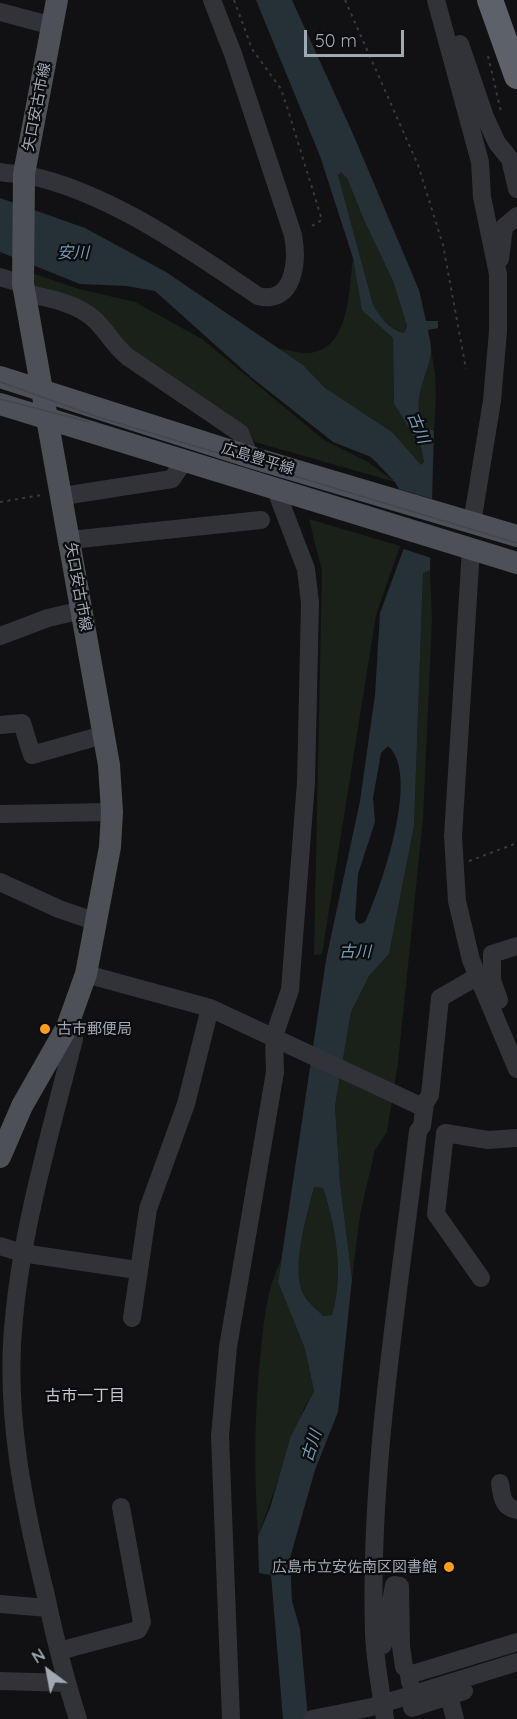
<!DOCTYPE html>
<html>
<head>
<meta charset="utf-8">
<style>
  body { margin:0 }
  #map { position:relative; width:517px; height:1719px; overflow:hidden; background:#111113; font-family:Quicksand,sans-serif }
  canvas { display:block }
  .north { position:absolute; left:18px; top:1641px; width:60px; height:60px; -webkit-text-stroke:4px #0c0c0e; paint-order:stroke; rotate:328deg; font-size:16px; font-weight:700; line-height:24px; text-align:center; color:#a1a9b5 }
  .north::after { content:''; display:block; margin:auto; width:21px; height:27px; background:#a1a9b5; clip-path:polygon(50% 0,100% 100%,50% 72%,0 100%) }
  .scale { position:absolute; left:304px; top:30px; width:100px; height:27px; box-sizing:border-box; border:3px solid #a1a9b5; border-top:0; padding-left:8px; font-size:18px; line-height:21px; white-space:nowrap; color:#a1a9b5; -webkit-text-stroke:4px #0c0c0e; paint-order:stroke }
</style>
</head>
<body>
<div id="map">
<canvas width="517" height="1719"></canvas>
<div class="north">N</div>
<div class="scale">50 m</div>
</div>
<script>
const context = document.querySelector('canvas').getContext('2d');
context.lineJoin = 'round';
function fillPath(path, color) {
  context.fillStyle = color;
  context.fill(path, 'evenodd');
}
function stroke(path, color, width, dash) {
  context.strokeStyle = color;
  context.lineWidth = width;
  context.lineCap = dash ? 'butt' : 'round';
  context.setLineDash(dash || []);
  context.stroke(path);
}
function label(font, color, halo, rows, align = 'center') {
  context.font = font + ' Quicksand,"Noto Sans JP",sans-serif';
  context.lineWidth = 4.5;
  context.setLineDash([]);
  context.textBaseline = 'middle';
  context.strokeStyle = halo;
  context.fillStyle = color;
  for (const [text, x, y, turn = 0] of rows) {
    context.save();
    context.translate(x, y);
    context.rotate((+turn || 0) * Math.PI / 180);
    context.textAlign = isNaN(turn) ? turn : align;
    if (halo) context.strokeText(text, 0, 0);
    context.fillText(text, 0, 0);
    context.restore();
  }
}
fillPath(new Path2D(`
  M341 171 347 178 364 220 393 281 407 326 404 333C391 330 380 317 373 306L338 175Z
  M353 258 363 310 393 338 394 404 421 447 424 462 421 466 392 432 325 388 303 365 278 348C289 350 303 355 315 352 350 344 349 287 353 258Z
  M32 273 79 289 135 302 202 339 324 440 368 462 395 482 255 442 244 426 116 339 33 290Z
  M431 352C438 378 436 404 434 431L422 425C412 400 423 376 431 352Z
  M309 519 400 546 376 615 322 954 314 955 322 571Z
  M430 570 432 620 423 819 398 1063 387 1132 375 1150 360 1215 352 1279 340 1183 335 1106 351 1012 369 976 389 954 414 826 423 572Z
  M314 1187 323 1188C336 1228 344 1275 332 1315L322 1316C316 1309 305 1300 302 1290 291 1259 307 1218 314 1187Z
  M281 1260 278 1282 305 1349 314 1391 304 1408 258 1536C254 1473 254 1412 261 1349 264 1319 267 1288 281 1260Z`), '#192119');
fillPath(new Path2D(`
  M256 0H292L353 134 419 290 426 321H438V328L428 330C429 337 432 347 431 354 426 379 412 398 422 425L434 431 430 570 423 573 414 826 389 954 369 976 351 1012 335 1106 340 1183 352 1279 338 1412 315 1470 290 1558 292 1601 300 1629 308 1719H283L271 1575 259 1573 258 1536 270 1508 291 1436 314 1391 305 1349 278 1282 326 960 360 801 375 695 380 613 411 529 410 508 395 482 371 457 333 442 251 377 155 291 127 286 80 284 0 252V198L85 228 166 272 303 365 325 388 392 432 421 465 424 462 421 447 394 404 393 338 362 310 353 258 320 156ZM341 172 347 178 364 220 393 281 407 326 404 333C390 330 380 317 373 305L338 175ZM388 746C421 774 381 888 365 922L359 924 355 919 358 874 375 822 373 798 381 753ZM314 1187 323 1188C336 1228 344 1275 332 1315L323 1316C316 1309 305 1300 302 1291 292 1262 307 1216 314 1187Z`), '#263137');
fillPath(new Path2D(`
  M395 488 436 500 434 559 401 548 408 529 407 509Z`), '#111113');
stroke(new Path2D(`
  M234 0 252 49 281 89 287 107 322 220 308 228
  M345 0 418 165 443 245 466 369
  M488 56 501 112
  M0 502 42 495
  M469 861 517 843`), '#373a3f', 2, [3, 4.5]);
stroke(new Path2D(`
  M436 0 480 162 482 197 498 274V331L492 401 472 523
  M0 12 53 26
  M460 44 485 117 497 143 510 159 517 189
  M0 172C9 174 18 173 27 175 109 192 190 250 258 296 294 305 298 262 293 235L233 54 212 0
  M500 259 504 227 517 216
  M0 277 23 284
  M24 293C47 298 75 302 94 319 107 331 114 346 128 357L240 433 250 457
  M63 496 172 479 184 461
  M70 540 261 520
  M471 549 453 836 457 901 471 960 517 1069
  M0 636 48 618 82 610
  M0 725 22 723 32 755 103 735
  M0 814 112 812
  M0 882 59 909 97 922
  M86 974 210 1008 418 1105 425 1103 430 1095 440 998 478 976
  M499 1000 492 980V954L517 946
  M67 1027 74 1039C51 1131 23 1223 14 1318 4 1411 24 1507 46 1596 55 1638 65 1679 78 1719
  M0 1246 22 1253 137 1270
  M481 1278 436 1214 445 1133 488 1140 517 1138
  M132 1318 148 1209 186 1104 210 1008
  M500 1483C502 1496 502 1507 517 1510
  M0 1604 48 1608
  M383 1645 394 1585 400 1586 401 1646 404 1667
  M59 1651 138 1630 142 1622 121 1507
  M0 1681 67 1683
  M410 1682 409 1675 517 1642
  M449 1696 455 1719
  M412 1702V1708L464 1691
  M231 1719 220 1436 228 1347 275 1072 274 1036 290 990 306 782 310 603 306 569 275 488
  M312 1719 372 1707 517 1662
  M385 1719C381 1691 375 1662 374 1633 369 1466 399 1297 418 1131L422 1126 425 1103`), '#323338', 18);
stroke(new Path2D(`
  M0 377 250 457 517 536
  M0 404 517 563
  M0 1157 22 1106 67 1027 86 974 110 847 112 812 109 765 96 692 23 284 24 174 57 0`), '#4d5057', 22);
stroke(new Path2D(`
  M490 0 517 76`), '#5d6169', 26);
stroke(new Path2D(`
  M0 382 98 417 517 543
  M0 399 89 422`), '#44474d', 1.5);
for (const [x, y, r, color] of [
  [45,1029,6,"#ff9e1c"],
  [449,1567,6,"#ff9e1c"]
]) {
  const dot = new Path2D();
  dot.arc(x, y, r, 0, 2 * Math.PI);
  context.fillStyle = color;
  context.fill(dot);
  stroke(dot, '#0c0c0e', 2);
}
label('15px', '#a1a9b5', '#0c0c0e', [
  ["矢口安古市線",37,107,-79],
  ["広島豊平線",258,459,17],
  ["矢口安古市線",78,587,80]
]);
label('15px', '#a1a9b5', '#0c0c0e', [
  ["古市郵便局",57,1029],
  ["広島市立安佐南区図書館",437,1567,"right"]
], 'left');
label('italic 16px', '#749cb4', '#0c0c0e', [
  ["安川",73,253],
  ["古川",418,428,68],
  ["古川",355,952],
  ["古川",312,1446,-72]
]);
label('16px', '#c2c7d0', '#0c0c0e', [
  ["古市一丁目",85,1396]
]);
</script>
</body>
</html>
